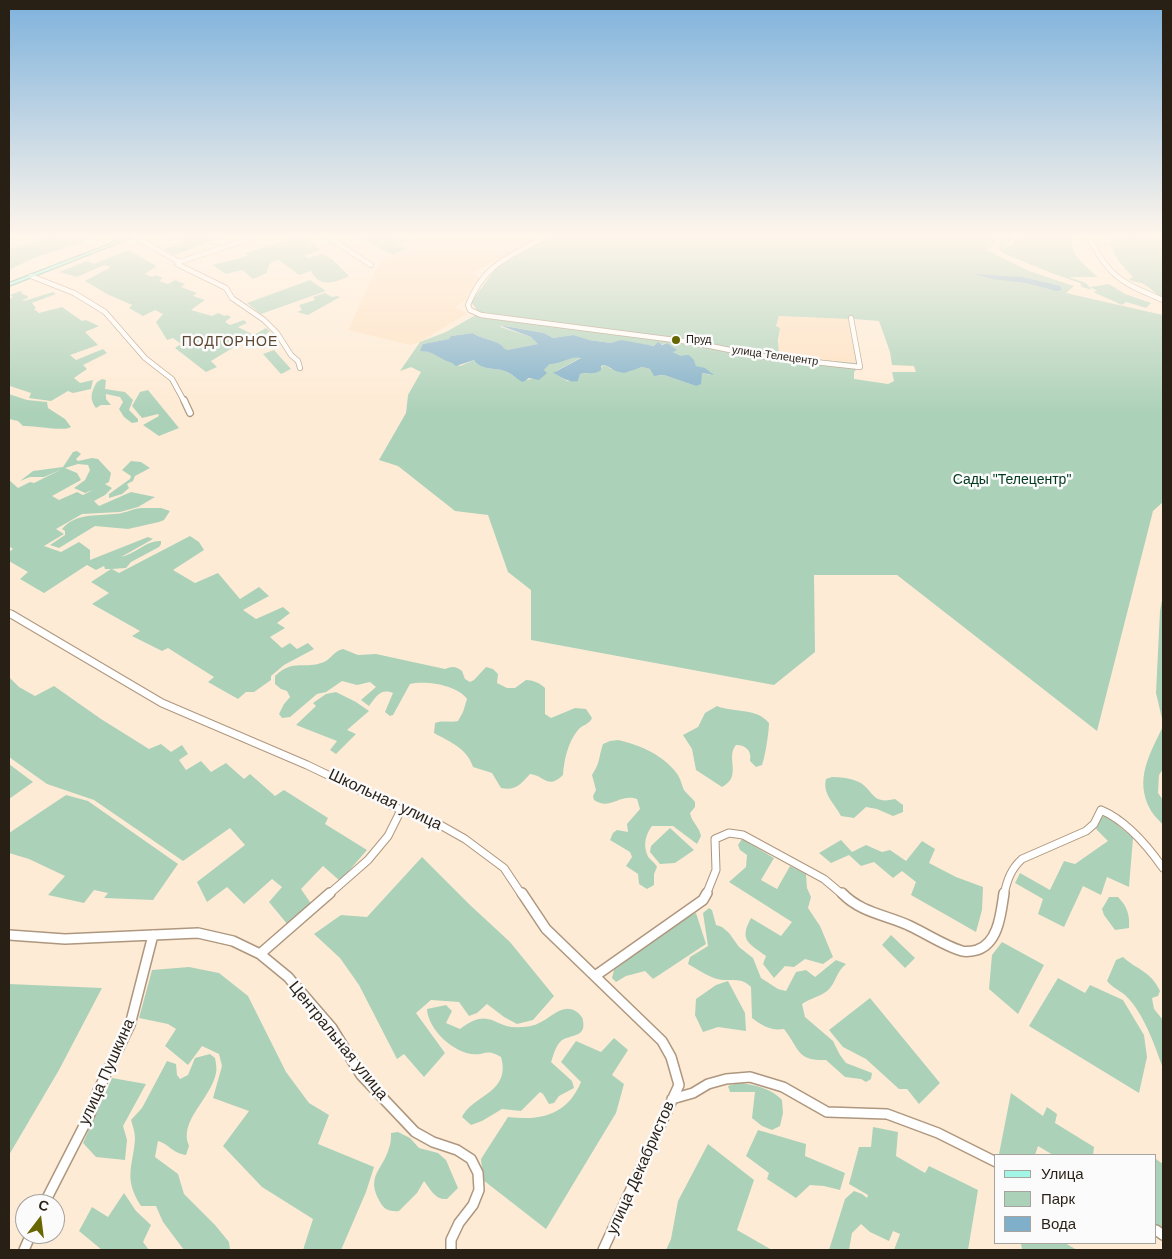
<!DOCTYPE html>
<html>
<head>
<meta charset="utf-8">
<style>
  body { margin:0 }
  #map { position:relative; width:1172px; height:1259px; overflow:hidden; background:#feebd5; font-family:Arial,sans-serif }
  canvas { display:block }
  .frame { position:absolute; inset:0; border:10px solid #281f15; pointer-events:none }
  .legend { position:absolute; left:994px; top:1154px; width:162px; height:90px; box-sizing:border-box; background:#fbfbfb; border:1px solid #a7a39f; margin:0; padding:6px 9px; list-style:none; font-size:15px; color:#281f15 }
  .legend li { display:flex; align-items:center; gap:10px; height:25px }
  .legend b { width:25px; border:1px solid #a7a39f }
  .north { position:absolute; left:15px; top:1194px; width:50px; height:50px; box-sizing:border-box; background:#fbfbfb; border:1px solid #a7a39f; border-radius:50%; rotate:15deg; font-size:14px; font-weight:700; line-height:20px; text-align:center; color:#281f15 }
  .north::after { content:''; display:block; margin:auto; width:18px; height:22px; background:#676600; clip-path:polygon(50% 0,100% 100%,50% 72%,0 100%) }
</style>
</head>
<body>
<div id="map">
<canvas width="1172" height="1259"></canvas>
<div class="frame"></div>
<ul class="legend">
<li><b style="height:6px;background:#a3f6e5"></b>Улица</li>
<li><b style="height:14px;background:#acd1b9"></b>Парк</li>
<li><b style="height:14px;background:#80b0c9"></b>Вода</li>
</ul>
<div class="north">С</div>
</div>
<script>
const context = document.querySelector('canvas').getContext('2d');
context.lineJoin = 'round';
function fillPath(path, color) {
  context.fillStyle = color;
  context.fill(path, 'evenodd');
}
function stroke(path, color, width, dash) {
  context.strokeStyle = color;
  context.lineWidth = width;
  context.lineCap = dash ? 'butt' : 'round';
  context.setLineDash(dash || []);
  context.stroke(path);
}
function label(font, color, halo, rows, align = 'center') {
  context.font = font + ' Arial,sans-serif';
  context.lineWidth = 5;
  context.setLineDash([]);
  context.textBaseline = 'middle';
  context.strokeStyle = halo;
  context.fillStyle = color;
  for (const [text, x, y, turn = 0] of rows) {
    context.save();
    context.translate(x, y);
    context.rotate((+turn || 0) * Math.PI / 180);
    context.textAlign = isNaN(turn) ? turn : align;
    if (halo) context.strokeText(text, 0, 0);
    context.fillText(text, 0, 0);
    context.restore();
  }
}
fillPath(new Path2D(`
  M417 237H540L472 273 481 278 466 297V300L455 307 468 313 420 342 410 345 348 330 378 265 383 260 406 250 397 245Z
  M779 316 849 319 856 363 778 356 780 328 776 326Z`), '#fee0bf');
fillPath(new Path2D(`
  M49 237 91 238 81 240 84 242 36 257 9 270V249Z
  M168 237H222L175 255 164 249 184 242 179 239 175 240Z
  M296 237C306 237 313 242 320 250L304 256 308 258 323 254 332 259 349 276C336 283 319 288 311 271L299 275 279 260C271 260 268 265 267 273L253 279 242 270 226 274 212 265 248 256 245 253Z
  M365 237H398L407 241 397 245 406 249 393 255 360 238Z
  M549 237H1000L987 250 1029 271 1074 286 1066 293 1163 315V502L1153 511 1097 731 897 575H814L815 652 774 685 531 640V590L508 572 488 515 455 511 398 466 379 460 406 413 408 395 421 372 411 367 400 371 420 342 446 332 479 313 471 302 500 263ZM779 316 849 319 856 363 779 356 778 340 780 328 776 326ZM854 319 879 321 890 352 892 365 914 366 916 372H892L894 381 888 384 854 379V372L861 364ZM500 325 544 333 553 338 573 335 582 339 611 343 624 342 655 346 667 343 677 356 694 362 696 366 711 375 702 373 696 386 664 375 658 376 650 369 642 367 634 369H611L605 365 591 373 580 374 578 381H567L556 374V371L582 357C570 355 562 365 550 364L543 371 546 373C538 377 525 383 516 378 512 376 508 371 503 370 492 368 481 370 474 360L460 366C448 361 438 354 425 351L423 344 450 339 451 336 473 333C480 339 493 339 500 345 503 347 505 349 507 350L539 344 531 337 501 327Z
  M1006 237H1011V241L1005 243 1011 245 1017 237H1073C1068 254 1086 266 1098 277H1069L1086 283 1092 290 1082 287 1080 283 1054 274 1005 254 1000 250C998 242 1000 241 1006 237Z
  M1113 237 1163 238V297C1155 294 1149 286 1141 283 1136 282 1133 282 1129 279L1133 277C1121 264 1115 259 1110 242H1115Z
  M128 250 157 266 145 274 152 277 155 275 163 278 159 281 168 284 175 280 185 284 181 287 197 293 193 296 205 300 191 310 212 316 218 313 225 316 227 315 231 317 225 322 230 325 244 320 247 323 238 327 254 335 266 328 270 331 251 345 244 341 211 361 217 367 206 372 175 348 181 344 173 338 167 340 156 322 163 314 155 310 143 316 129 308 132 305 107 294 85 281 111 267 104 265 77 277 59 272 87 261 94 264Z
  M310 280 326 291 261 314 247 303Z
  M1109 284 1125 294 1151 303 1146 308 1126 302 1122 305 1093 292 1097 291 1090 287Z
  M20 291 23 292 21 293 29 297 23 300 24 301 53 292 56 294 32 303 36 308 34 309 39 313 62 307 82 321 86 320 99 326 85 332 98 345 70 355 76 360 103 349 107 353 83 365 87 369 74 378 80 383 93 380 91 389 73 393 68 391 51 401 29 398 31 393 10 386 9 299 13 297 10 295Z
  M325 293 332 297 337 296 340 297 308 315 297 312 302 310 299 305 315 300 313 297Z
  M274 350 291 369 281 374 263 354Z
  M102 379 106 380 105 389 125 392 133 400 129 410 138 419V422L132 423 124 417 119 409 123 402 120 397 106 394V399L111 405H101L96 408C89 399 91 392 97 382Z
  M148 390 179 428 159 436 143 425 159 416 158 414 142 418 132 406 140 392Z
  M9 394 27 400 47 402 48 408 65 419 71 427C64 432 35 425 23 426L18 421 9 419Z
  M77 451 81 454 76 459 78 461 92 458 98 459 111 473 109 482 105 484 112 488 105 495 94 501 99 506 131 492 155 497 138 507 120 512 82 514 56 529 64 534 44 546 61 552 79 542 90 550V560L148 537 153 539 121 557C135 554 147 540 161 541V544L159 547 131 562 126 568 112 569 119 573 190 536 199 542 204 550 173 570 195 583 218 573 240 599 259 587 269 596 243 610 256 619 283 607 290 613 277 623 285 628 270 637 282 648 290 643 297 649 308 643 314 649 284 665 271 676V680L254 692H246L238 699 208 682 214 677 168 648 162 651 132 636 140 631 92 604 109 593 91 582 111 569H105L104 566 96 570 87 565 44 593 20 579 28 572 9 561V552L13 549 9 546V480L18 488 30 482 34 483 62 469 44 477H30L20 481 33 471 63 467 73 452ZM78 464 88 465 90 470 85 480 74 488 85 493 93 490 83 495 77 492 59 500 52 496 81 480 77 473 65 468Z
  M131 461 141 462 150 468 135 476 133 481 127 484 129 488 122 494 109 498V494L130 479 131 476 122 470Z
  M141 508H161L170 511 164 520 159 522 128 529 95 526 59 548 50 545 65 535V531L62 529C76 513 95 516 114 514 123 514 132 509 141 508Z
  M1163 595V723L1156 693 1160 611Z
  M343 649 358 655 376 654 445 669C452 666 456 666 462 671L465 679 470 682 474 680 486 667 493 669 498 674 497 683 507 688H515L526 680C533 680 540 683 545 688V714L551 718 575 708 586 709 592 718C590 724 582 725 578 730 568 742 564 760 563 775 547 790 546 776 530 774 521 784 516 791 501 788L492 773 473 767C467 748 450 742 434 733L435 723C443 720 450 723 458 721L463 712 467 699C458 685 425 680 410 684L393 715 390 716 385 712 393 693C380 688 376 697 369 706L361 700 376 687 370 682 357 685 342 681 326 692 317 694 290 717 282 718 279 714 284 704 290 697 287 691 281 689 275 684V676C293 658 305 670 324 662 332 658 334 651 343 649Z
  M9 677 19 687 35 696 54 686 101 719 149 749 161 744 171 752 182 745 188 754 179 760 186 770 201 761 211 772 226 763 244 779 250 774 275 796 284 790 328 818 325 824 367 850 340 881 323 866 301 889 312 905 288 925 269 902 282 887 272 879 244 904 227 887 207 902 197 882 245 845 230 828 183 861 94 800 47 784 9 757Z
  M336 692 356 702 369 711 347 730 356 734 336 754 330 750 337 741 296 725 316 706 313 703 326 694Z
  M717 706C733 713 756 707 769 723 769 732 765 758 762 765L756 767 750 761C752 751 746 745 736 745 725 758 743 776 722 787L696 770 692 749 683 735 698 727 705 713Z
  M1163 726V769L1159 775 1158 793 1163 800V825C1159 820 1153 815 1150 809 1134 779 1150 754 1163 726Z
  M618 740C641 745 665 756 678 775 681 780 682 786 684 790 687 794 692 798 695 802V807L690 813C692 823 699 826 701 836L697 844 673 826H652C646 834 643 844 647 854 648 859 655 862 657 867L654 874V885L647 889 639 884 638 874 626 866 632 857 630 852 610 840 613 833 617 830 628 832 627 824 640 809 637 799C620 793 610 811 594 800L593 796 596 790 592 775C601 761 598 759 603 744L610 741Z
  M9 764 33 782 9 799Z
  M832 777C841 777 850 778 859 782 874 790 871 805 895 799L903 805V812L893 816 877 809 866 807 854 818 841 816C835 804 822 794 826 779Z
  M66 795 88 801 178 864 153 900 104 898 108 893 94 890 84 903 48 895 65 876 29 859 9 853V833Z
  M1106 815 1133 838 1129 887 1107 877 1101 895 1083 886 1064 927 1038 914 1043 899 1015 883 1020 873 1050 890 1064 861 1075 864 1108 841 1096 829 1102 817Z
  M670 828 694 850 675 863 660 864 650 852 651 846Z
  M742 839 774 858 761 880 777 889 790 866 806 874 807 888 811 897 808 908 820 926 833 957 823 964 805 959 794 967 785 966 774 978 763 964 766 956C748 943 739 940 751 918L781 936 792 922 729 882 746 867 747 855 740 850 738 845Z
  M841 840 852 852 866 845 882 852 890 850 906 861 922 841 935 849 929 863 956 877 983 887 982 910 976 932 911 895 916 882 902 871 893 878 874 862 861 866 849 855 831 863 819 853Z
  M422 857 470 905 510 942 554 996 533 1020 517 1024 504 1017 487 1004 477 1013 469 1016 459 1002 431 1000 416 1013 445 1053 424 1077 404 1054 397 1059 359 985 340 958 314 934 341 915 367 917Z
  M1109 897H1118C1127 906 1130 915 1129 928L1115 930 1104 915 1102 909Z
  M709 908 712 910 716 925 722 927 729 933 739 947 753 958 761 978 778 989 786 991 796 972 806 970 815 977 836 960 846 964C835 973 836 984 827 991 821 996 809 999 802 1004L805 1017 833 1041 840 1055 846 1063 872 1073 871 1079 866 1082 861 1079 845 1077 826 1060C797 1061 800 1050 784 1029 770 1031 763 1026 752 1018L751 987C741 976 728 982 717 979 707 976 697 969 688 964L690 957 708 946 703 913Z
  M696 913 706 944 653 979 645 971 626 976 616 982 612 978 614 970 682 919Z
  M891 935 915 958 905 968 882 945Z
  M1002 942 1044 965 1018 1014 989 989 992 955Z
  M1123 957C1138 971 1150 970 1160 991L1158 996 1152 998 1154 1009 1163 1020V1068C1154 1044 1144 1013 1125 995 1119 990 1113 988 1107 981L1116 960Z
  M189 967 219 973 248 996 286 1072 309 1103 329 1115 318 1144 374 1167 366 1192 341 1250H303L313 1219 262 1187 223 1146 249 1111 213 1098 222 1066 219 1054 202 1046 188 1065 165 1046 176 1029 168 1024 139 1018 152 970Z
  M1058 978 1085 993 1090 985 1123 1000 1144 1035 1147 1057 1139 1093 1029 1026Z
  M728 981 745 1013 746 1031 718 1027 703 1032 695 1015 696 999 716 985Z
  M9 984 102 988 59 1070 9 1155Z
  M870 998 940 1083 919 1104 907 1089H899L866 1059 843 1047 829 1030Z
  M446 1005 452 1011 446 1023 460 1029C491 1005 494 1030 521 1027 526 1027 534 1026 539 1023 551 1018 563 1002 577 1012 580 1015 583 1017 583 1021 586 1036 573 1035 564 1039 556 1043 554 1054 551 1062L572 1081 574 1088 559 1096 554 1103 549 1104 543 1094 540 1092 521 1111 502 1109 482 1121 471 1125 462 1117C474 1094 511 1093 501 1057 485 1048 487 1056 471 1054 452 1051 428 1029 427 1009Z
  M614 1038 628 1050 612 1075 624 1084 616 1113 546 1229 483 1180 481 1159 508 1117C541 1121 567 1115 581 1082L561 1062 576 1041 601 1052Z
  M210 1054 215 1058C216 1063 217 1069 216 1073 211 1099 178 1121 189 1146L186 1155C170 1152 171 1145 158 1141L155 1157 178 1174 184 1194 215 1225 229 1242 230 1250H184L163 1222 156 1206H141C123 1178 133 1167 135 1139 135 1133 133 1126 131 1120L142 1108 167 1061 176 1064 177 1075 180 1079 188 1075 195 1058Z
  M112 1078 146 1084 123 1126 127 1140 125 1160 96 1157 83 1143Z
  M739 1083C755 1085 771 1088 782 1100L783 1113 780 1126 772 1130 762 1126 752 1118 755 1092H730L728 1086Z
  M1011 1093 1043 1116 1047 1107 1057 1114 1055 1123 1094 1147 1093 1155H1053L1038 1146 1035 1155 999 1154Z
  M873 1127 898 1132 896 1156 925 1173 929 1166 978 1190 968 1250H894L900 1234 893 1231 889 1241 870 1232 861 1224 852 1233 849 1250H829L845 1199 854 1191 862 1194 867 1198 868 1195 849 1184 859 1147H871Z
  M758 1130 806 1144 805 1156 845 1173 840 1190 824 1186 810 1185 796 1198 767 1179 769 1173 746 1156Z
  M398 1132 410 1138 419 1148 438 1153 446 1160 458 1188 447 1199C435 1200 431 1190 424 1181L417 1193 399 1211C391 1212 384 1210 380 1202 365 1176 383 1170 389 1148 391 1143 391 1138 391 1133Z
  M708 1144 754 1180 737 1230 772 1250H666L671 1239 678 1201Z
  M1156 1159 1163 1164V1229L1156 1224Z
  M124 1193 136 1211 151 1225 143 1242 149 1250H102L79 1231 92 1207 108 1217Z
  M1021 1243H1065L1077 1250H1022Z`), '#acd1b9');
fillPath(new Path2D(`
  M974 274 1022 277 1060 286 1062 290 1057 291 1026 283 992 279Z
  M499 325 544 333 553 338 573 335 589 340 611 343 621 340 654 346 658 342 662 345 667 343 677 350 673 352C684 358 678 355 689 355L694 360 696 366 705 368 714 375 702 373 701 384 696 386 664 375 654 376 650 369 642 367 624 373 616 371 605 365 601 366V370C595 375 588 372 580 374L578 381C568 383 562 377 553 373L581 358C571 355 561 365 550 364L544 370 547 373 539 380 529 378 523 382C516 379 511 373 505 371 494 367 481 371 474 360L456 366C451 361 447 362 441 358 433 354 430 351 420 351L423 344 449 339 451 336 473 333C480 339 493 339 501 345 503 347 505 349 507 350L538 344 531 337Z`), '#80b0c9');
const minorFar3 = new Path2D(`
  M135 237 179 262 177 264 226 288 232 298 264 320 277 333 291 355 298 361 300 368
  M328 237 371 265
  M545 237C509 257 484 264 468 305L470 310 481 315 690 342 760 356 860 367 851 318
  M1089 237C1109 278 1123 283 1163 300
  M179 262 255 237
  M31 276 74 293 105 312 145 358 172 379 184 401`);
const minorFar2 = new Path2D(`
  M184 400 190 413
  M9 613 13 615`);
const minorFar1 = new Path2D(`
  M11 614 162 703 307 765 401 810 435 822 465 839 504 868 522 895
  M328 895 368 860 388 836 401 810
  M706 895 716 870 715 839 729 833 743 835 824 879 843 895
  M1004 895C1007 880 1011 869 1022 859L1086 831 1094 824 1101 810C1127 821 1147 845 1163 868`);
const minor = new Path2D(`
  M522 893 546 929 662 1041 671 1057 679 1085 603 1250
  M842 893C861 913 887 915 910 926 927 934 945 946 962 951 966 952 973 951 977 950 999 943 1001 912 1004 893
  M9 935 65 939 198 933 233 941 260 954 288 977 332 1028 361 1075 415 1132 433 1142 457 1150 471 1159 478 1173 479 1190 473 1205 459 1223 451 1240V1250
  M260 954 330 893
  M595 976 703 900 707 893
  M672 1099 693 1093 708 1084 726 1079 750 1077 783 1087 827 1112 887 1114 938 1133 996 1162
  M44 1204 90 1114 97 1093 130 1025 153 935
  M1156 1230 1163 1235
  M24 1250 31 1234`);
const major = new Path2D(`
  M128 237H133L9 286V283Z`);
stroke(minorFar3, '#ae977e', 6);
stroke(minorFar2, '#ae977e', 8);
stroke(minorFar1, '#ae977e', 9);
stroke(minor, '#ae977e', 12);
stroke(major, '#50a791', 2);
stroke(minorFar3, '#fff', 4.5);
stroke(minorFar2, '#fff', 5.5);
stroke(minorFar1, '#fff', 7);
stroke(minor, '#fff', 9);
fillPath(major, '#a3f6e5');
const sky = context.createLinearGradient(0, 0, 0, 413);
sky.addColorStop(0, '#7eb2dc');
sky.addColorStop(0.57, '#fff6ec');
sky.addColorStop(1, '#fff6ec00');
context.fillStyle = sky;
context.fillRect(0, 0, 1172, 413);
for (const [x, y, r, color] of [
  [676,340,5,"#676600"]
]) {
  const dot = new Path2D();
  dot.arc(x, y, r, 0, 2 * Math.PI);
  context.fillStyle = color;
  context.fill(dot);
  stroke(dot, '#fbfbfb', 2);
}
label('11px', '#281f15', '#fbfbfb', [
  ["Пруд",686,340]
], 'left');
label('11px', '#281f15', '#fbfbfb', [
  ["улица Телецентр",775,356,8]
]);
context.letterSpacing = '1px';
label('14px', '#5c4831', '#fbfbfb', [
  ["ПОДГОРНОЕ",230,342]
]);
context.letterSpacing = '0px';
label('14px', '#003a1f', '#fbfbfb', [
  ["Сады \"Телецентр\"",1012,480]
]);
label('16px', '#281f15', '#fbfbfb', [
  ["Школьная улица",385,800,25],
  ["Центральная улица",338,1041,51],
  ["улица Пушкина",107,1072,-66],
  ["улица Декабристов",641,1168,-66]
]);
</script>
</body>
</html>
